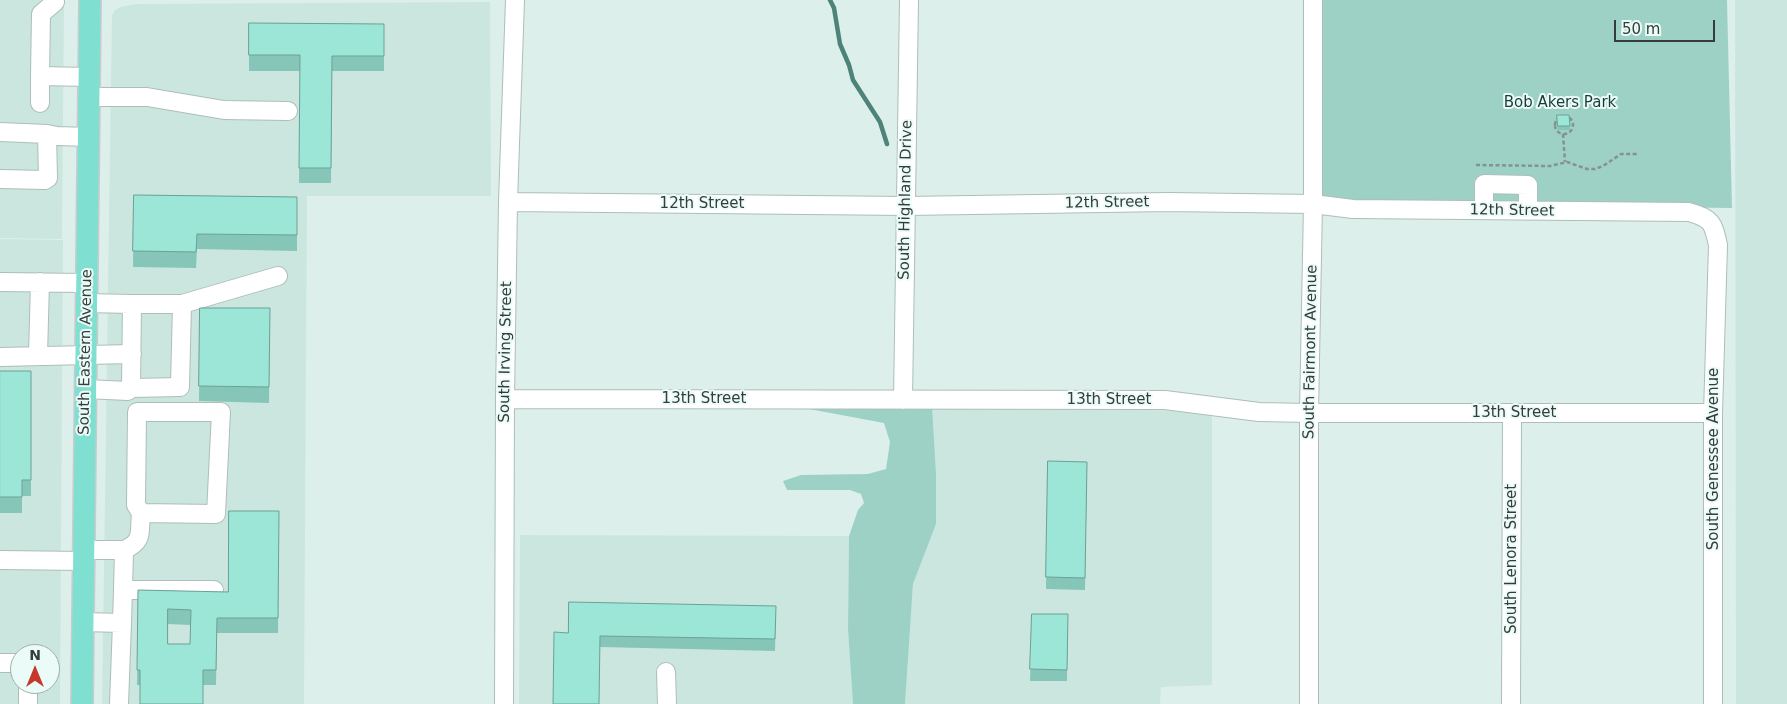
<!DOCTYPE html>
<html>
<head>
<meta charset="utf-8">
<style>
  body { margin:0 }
  #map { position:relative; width:1787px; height:704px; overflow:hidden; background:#ddefeb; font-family:"DejaVu Sans",sans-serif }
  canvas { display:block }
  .north { position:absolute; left:10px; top:644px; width:50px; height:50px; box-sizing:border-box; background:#ebfcf8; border:1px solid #a2afac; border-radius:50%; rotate:0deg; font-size:14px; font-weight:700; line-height:20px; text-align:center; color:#353c3a }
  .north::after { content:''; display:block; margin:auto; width:18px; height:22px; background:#c5382b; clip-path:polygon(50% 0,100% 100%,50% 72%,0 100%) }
  .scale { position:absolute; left:1614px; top:20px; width:101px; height:22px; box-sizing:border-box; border:2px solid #353c3a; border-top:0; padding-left:6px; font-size:15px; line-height:18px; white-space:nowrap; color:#353c3a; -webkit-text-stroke:4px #ebfcf8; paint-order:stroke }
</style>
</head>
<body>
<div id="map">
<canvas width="1787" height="704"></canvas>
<div class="north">N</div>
<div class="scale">50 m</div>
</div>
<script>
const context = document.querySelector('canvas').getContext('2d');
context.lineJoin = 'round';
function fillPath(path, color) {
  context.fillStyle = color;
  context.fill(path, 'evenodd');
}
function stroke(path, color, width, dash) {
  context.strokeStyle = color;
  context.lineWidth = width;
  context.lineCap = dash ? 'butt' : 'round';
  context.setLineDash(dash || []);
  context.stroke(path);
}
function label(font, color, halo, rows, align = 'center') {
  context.font = font + ' "DejaVu Sans",sans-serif';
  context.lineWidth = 4;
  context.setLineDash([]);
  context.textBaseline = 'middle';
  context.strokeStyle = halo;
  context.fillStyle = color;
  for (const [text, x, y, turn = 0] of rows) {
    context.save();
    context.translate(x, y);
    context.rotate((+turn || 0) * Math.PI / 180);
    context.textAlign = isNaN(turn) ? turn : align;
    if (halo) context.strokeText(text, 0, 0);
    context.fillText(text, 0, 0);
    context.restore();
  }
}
fillPath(new Path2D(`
  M0 0H64L62 239 0 238Z
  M1735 0H1787V704H1736Z
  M490 2 491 196H307L304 704H102L112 15 115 10 121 7 135 4Z
  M0 239 63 240 60 704H0ZM20 654H50V684H20Z
  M932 405 1181 411 1212 415V685L1161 687 1160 704H905L913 584 936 524V473Z
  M520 535 849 536 848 629 853 704H519Z`), '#cbe6df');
fillPath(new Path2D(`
  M1322 0H1727L1732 208 1340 203 1324 197 1320 193Z
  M821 404 932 405 936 473V524L913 584 905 704H853L848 629 849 536 858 510 864 503 861 494 850 490H787L783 481 801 475 868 474 886 469 890 442 884 423 809 409Z`), '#9dd1c5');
stroke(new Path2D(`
  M830 0 834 8 840 44 849 65 853 80 880 122 887 144`), '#4d8378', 4.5);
const minor = new Path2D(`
  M55 2 41 14 40 76 89 77
  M89 97H147L224 110 288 111
  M40 103V76
  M0 132 47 134 48 178 45 180 0 179
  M47 134 57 136 88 137
  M508 202 906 206 1168 202 1313 204 1353 209 1689 212C1712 219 1713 222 1718 245L1713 413V704
  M1484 210V184L1528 185V211
  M0 282 87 283
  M132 304H182L278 276
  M38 356 40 282
  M0 357 132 354
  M131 388 180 387 182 304
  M86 389 128 391 131 388 132 304 86 303
  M505 399 1165 400 1259 412 1309 413H1713
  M903 400 909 0
  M84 550H124L123 590
  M124 550C144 541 139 533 141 513L216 514 221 412H137L136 505 141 513
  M0 560 84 561
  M83 622 122 623 123 590H214
  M0 663H20
  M666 672 667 704
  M28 704V684
  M119 704 122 623
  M504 704 505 399 508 202 515 0
  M1309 704V413L1313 204V0
  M1511 704 1512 413`);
const major = new Path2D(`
  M82 704 90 0`);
stroke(minor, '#adbeb9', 20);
stroke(major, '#cacccc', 24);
stroke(new Path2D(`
  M1555 125a9 9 0 1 1 18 0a9 9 0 1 1-18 0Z
  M1563 134 1565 162
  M1476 165 1550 166 1567 162 1587 169H1595L1603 166 1621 154H1639`), '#86928f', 2.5, [4, 2.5]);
stroke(minor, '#fff', 18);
stroke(major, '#7fdfd0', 21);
fillPath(new Path2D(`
  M249 23 384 24V71H332L331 183H299L300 71H249Z
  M1557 115H1569L1570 130H1558Z
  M134 195 297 197V251L197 249 196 268 133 267Z
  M200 308H270L269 403 199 401Z
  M0 371H31V496H22V513H0Z
  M1048 461 1087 462 1085 590 1046 589Z
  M279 511 278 633H217L216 685H137L138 590 228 592ZM168 624 191 625 190 644H168Z
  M776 606 775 651 600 647 568 633Z
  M1032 614H1068L1067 681H1030Z`), '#85c6b8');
const building = new Path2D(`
  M249 23 384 24V56H332L331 168H299L300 55H249Z
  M1557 115H1569L1570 126H1558Z
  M134 195 297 197V235L197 234 196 252 133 251Z
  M200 308H270L269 387 199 386Z
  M0 371H31V480H22V497H0Z
  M1048 461 1087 462 1085 578 1046 577Z
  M229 511H279L278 618H217L216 670H203V704H140V670H137L138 590 228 592ZM168 609 191 610 190 644H168Z
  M569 602 776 606 775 639 600 636 599 704H553L554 632 568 633Z
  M1032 614H1068L1067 670 1030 669Z`);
fillPath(building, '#9be6d6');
stroke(building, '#6ca196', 1);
label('15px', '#193c36', '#ebfcf8', [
  ["Bob Akers Park",1560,103]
]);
label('15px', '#353c3a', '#ebfcf8', [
  ["South Highland Drive",906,200,-89],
  ["12th Street",1107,203,-1],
  ["12th Street",702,204],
  ["12th Street",1512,211,1],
  ["South Eastern Avenue",86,352,-89],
  ["South Irving Street",506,352,-89],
  ["South Fairmont Avenue",1311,352,-89],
  ["13th Street",704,399],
  ["13th Street",1109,400],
  ["13th Street",1514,413],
  ["South Genessee Avenue",1714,459,-90],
  ["South Lenora Street",1512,559,-90]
]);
</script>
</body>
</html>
